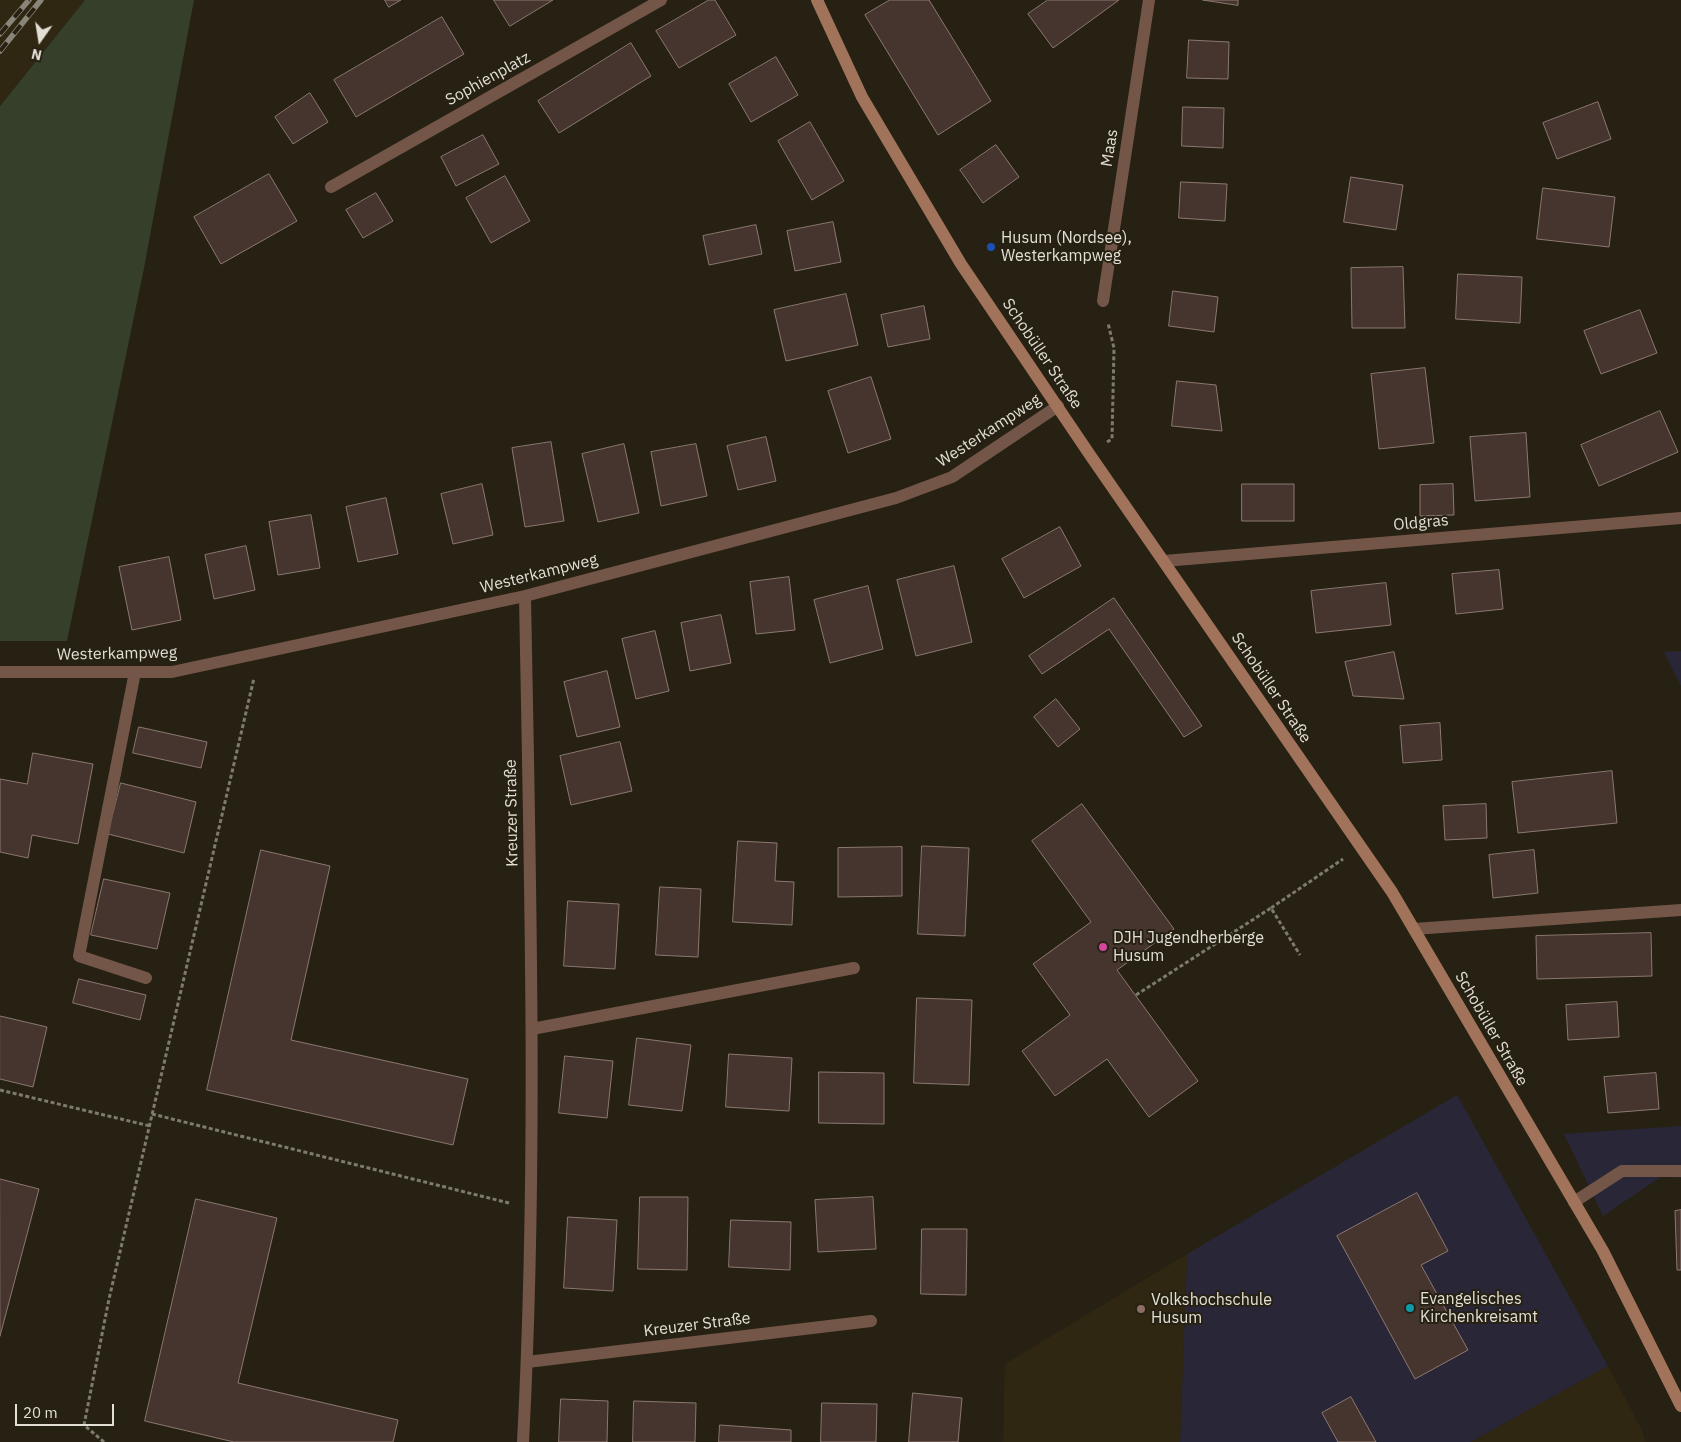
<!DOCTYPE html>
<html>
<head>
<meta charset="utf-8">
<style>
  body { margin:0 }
  #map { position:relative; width:1681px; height:1442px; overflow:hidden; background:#272113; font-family:"IBM Plex Sans",sans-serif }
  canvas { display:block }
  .north { position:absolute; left:15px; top:15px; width:50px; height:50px; -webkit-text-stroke:4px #272113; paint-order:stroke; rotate:193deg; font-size:14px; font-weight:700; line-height:20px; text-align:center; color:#e3dfd5 }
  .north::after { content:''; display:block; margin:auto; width:18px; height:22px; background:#e3dfd5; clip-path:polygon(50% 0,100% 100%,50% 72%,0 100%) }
  .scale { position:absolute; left:15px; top:1404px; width:99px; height:22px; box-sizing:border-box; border:2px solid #e3dfd5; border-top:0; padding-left:6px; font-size:15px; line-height:18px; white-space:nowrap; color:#e3dfd5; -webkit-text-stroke:4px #272113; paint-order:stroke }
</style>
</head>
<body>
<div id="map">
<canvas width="1681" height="1442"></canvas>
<div class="north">N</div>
<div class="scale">20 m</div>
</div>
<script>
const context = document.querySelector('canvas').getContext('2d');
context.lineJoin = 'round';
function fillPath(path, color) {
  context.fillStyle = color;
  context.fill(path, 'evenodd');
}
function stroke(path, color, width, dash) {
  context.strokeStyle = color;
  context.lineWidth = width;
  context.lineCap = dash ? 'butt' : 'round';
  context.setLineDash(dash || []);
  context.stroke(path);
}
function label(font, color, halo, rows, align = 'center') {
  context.font = font + ' "IBM Plex Sans",sans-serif';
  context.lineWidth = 4;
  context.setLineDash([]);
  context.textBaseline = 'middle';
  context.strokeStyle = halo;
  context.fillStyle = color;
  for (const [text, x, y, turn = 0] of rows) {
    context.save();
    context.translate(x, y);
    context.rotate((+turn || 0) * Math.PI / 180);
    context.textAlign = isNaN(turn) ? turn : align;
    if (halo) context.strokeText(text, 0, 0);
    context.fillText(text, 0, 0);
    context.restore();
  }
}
fillPath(new Path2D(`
  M1681 651V686L1664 652Z
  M1457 1095 1608 1366 1471 1442H1180L1187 1254Z
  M1681 1126V1178L1662 1176 1603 1216 1564 1134Z`), '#292737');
fillPath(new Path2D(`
  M0 0H85L0 105Z
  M1187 1254 1180 1442H1003L1005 1364Z
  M1608 1366 1642 1430 1645 1442H1471Z`), '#302712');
fillPath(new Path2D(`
  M85 0H194L144 268 67 641H0V106Z`), '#363f2a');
const building = new Path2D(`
  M385 0H401L389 7Z
  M494 0H553L510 26Z
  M709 0H715L736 35 679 68 656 31Z
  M890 0H929L991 101 938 135 865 15Z
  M1048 0H1119L1053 48 1028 14Z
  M1203 0H1238V5Z
  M442 17 464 54 356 117 334 80Z
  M1189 40 1229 42 1228 79 1187 78Z
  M631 43 651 76 559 133 538 101Z
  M776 57 798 95 751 122 729 84Z
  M310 93 328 122 293 144 275 117Z
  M1598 102 1611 139 1557 159 1543 123Z
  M1183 107 1224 108 1223 148 1182 146Z
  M810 122 844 181 812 200 778 141Z
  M483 135 499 164 456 186 441 157Z
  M996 145 1019 177 983 203 960 170Z
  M269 174 297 221 221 264 194 217Z
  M505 176 530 221 491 243 466 198Z
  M1351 177 1403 185 1396 230 1344 222Z
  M1181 182 1227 184 1225 221 1179 218Z
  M1543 188 1615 197 1609 247 1537 239Z
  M376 193 393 221 363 238 346 210Z
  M833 222 841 262 795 271 787 231Z
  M756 225 762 254 709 265 703 236Z
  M1403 267 1405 328H1352L1351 268Z
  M1458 274 1522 277 1520 323 1456 319Z
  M1173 291 1218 297 1214 332 1169 326Z
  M846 294 858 345 786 361 774 310Z
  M924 306 930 339 888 347 881 315Z
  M1640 310 1657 353 1601 374 1584 331Z
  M1425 368 1434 443 1379 449 1371 374Z
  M871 377 891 439 848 453 828 391Z
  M1177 381 1216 385 1222 431 1172 426Z
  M1660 411 1678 452 1599 486 1581 445Z
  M1526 433 1530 497 1475 501 1470 437Z
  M766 437 776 481 738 490 727 446Z
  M551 442 564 521 525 527 512 448Z
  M624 444 639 513 598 522 582 454Z
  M696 444 707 496 661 506 651 452Z
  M482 484 493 535 453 544 441 494Z
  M1242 484H1294V521H1242Z
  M1453 484 1454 515 1420 516V485Z
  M386 498 398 554 358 562 346 507Z
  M311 515 320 568 278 575 269 522Z
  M1060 527 1081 566 1024 598 1002 559Z
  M246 546 255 590 214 599 205 555Z
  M169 557 181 620 132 630 119 567Z
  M954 566 972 642 916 656 897 580Z
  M1499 570 1503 609 1456 614 1452 574Z
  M789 577 795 630 756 634 750 582Z
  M1386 583 1391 625 1316 633 1311 591Z
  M868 586 883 649 830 663 814 600Z
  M1114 598 1202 726 1184 737 1109 629 1042 674 1029 656Z
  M721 615 731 663 690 671 681 623Z
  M655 631 669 691 636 699 622 639Z
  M1394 652 1404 699 1353 696 1345 662Z
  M607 671 620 727 577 737 564 682Z
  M1056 699 1080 729 1058 747 1034 717Z
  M1440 723 1442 760 1403 763 1400 726Z
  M139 727 207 742 201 768 133 753Z
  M620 742 632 791 571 805 560 756Z
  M33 753 93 764 78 844 32 835 28 858 0 852V779L27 784Z
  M1612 771 1617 823 1518 833 1512 782Z
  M121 783 196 802 184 853 108 834Z
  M1082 804 1174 929 1117 970 1198 1081 1149 1117 1107 1059 1055 1096 1022 1051 1070 1015 1033 964 1091 922 1032 841Z
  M1486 804 1487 838 1445 840 1443 806Z
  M738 841 777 843 775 881 794 882 792 925 733 922Z
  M922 846 969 848 965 936 918 934Z
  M902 847V896L838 897V848Z
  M261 850 330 866 291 1040 468 1079 453 1145 207 1090Z
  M1534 850 1538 893 1493 898 1489 855Z
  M104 879 170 893 157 949 91 935Z
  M660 887 701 889 698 957 656 955Z
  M568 901 619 904 615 969 564 966Z
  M1651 933 1652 976 1537 979 1536 936Z
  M79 979 146 995 140 1020 73 1003Z
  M917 998 972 1000 969 1085 914 1083Z
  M1617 1002 1619 1037 1568 1040 1566 1005Z
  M0 1016 47 1027 33 1087 0 1079Z
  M637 1038 691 1045 682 1111 629 1105Z
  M729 1054 792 1058 789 1111 726 1107Z
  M565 1056 613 1061 607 1118 559 1113Z
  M819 1072 884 1073V1124L819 1123Z
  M1656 1073 1659 1109 1608 1113 1604 1077Z
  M0 1179 39 1189 0 1336Z
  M1417 1193 1448 1251 1421 1265 1468 1350 1415 1379 1337 1236Z
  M640 1197H688L687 1270 638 1269Z
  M873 1197 876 1249 818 1252 815 1200Z
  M196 1199 277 1218 238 1383 398 1420 393 1442H234L145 1421Z
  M1681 1210V1270H1677L1675 1211Z
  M568 1217 617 1220 613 1291 564 1288Z
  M731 1220 791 1222 790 1270 729 1267Z
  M922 1229H967L966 1295 921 1294Z
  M913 1393 962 1398 958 1442H909Z
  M1351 1397 1376 1442H1338L1322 1413Z
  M561 1399 608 1401 607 1442H559Z
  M634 1401 696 1403 695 1442H633Z
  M822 1403 877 1404 876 1442H821Z
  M720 1425 791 1430V1442H719Z`);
fillPath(building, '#46352f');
stroke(building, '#8b7870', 1);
stroke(new Path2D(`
  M1107 442 1112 439 1114 348 1108 323
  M1271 908 1343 859
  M1136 995 1271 908 1300 955
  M0 1090 150 1126
  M152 1114 509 1203
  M104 1442 84 1425 109 1299 254 678`), '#7f7a6e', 3, [4, 2.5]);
stroke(new Path2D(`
  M135 672 79 956 146 978
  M1414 929 1681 910
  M1574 1202 1622 1171H1681`), '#735647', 12);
stroke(new Path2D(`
  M331 187 661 0
  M1103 301 1149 0
  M1164 561 1681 518
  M0 672H172L525 596 896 498 952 477 1058 406
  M532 1029 854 968
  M527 1362 871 1321
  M523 1442C538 1160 530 878 525 596`), '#735647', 12);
stroke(new Path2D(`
  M817 0 862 97 961 264 1090 455 1392 892 1603 1251 1681 1406`), '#a1735a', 12);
const rail = new Path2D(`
  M0 34 29 0
  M0 51 41 0`);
stroke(rail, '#8a8579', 5.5);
stroke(rail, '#272113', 4, [11]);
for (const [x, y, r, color] of [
  [991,247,5,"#1a4fb4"],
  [1103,947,5,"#d1479c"],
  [1410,1308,5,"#0f9aa8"],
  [1141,1309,5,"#8d6e63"]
]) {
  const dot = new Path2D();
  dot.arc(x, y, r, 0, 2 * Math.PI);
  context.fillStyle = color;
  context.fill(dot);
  stroke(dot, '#272113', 2);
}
label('16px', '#e3dfd5', '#272113', [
  ["Sophienplatz",488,79,-29],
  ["Maas",1110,148,-81],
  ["Schobüller Straße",1042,354,56],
  ["Westerkampweg",989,431,-33],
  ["Oldgras",1421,523,-5],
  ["Westerkampweg",539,574,-14],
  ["Westerkampweg",117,654,-1],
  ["Schobüller Straße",1271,688,56],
  ["Kreuzer Straße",512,813,-91],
  ["Schobüller Straße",1491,1029,60],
  ["Kreuzer Straße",697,1325,-7]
]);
label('16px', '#e3dfd5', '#272113', [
  ["Husum (Nordsee),",1001,238],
  ["Westerkampweg",1001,256],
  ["DJH Jugendherberge",1113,938],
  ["Husum",1113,956],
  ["Evangelisches",1420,1299],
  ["Kirchenkreisamt",1420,1317],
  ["Volkshochschule",1151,1300],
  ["Husum",1151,1318]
], 'left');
</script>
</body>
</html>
